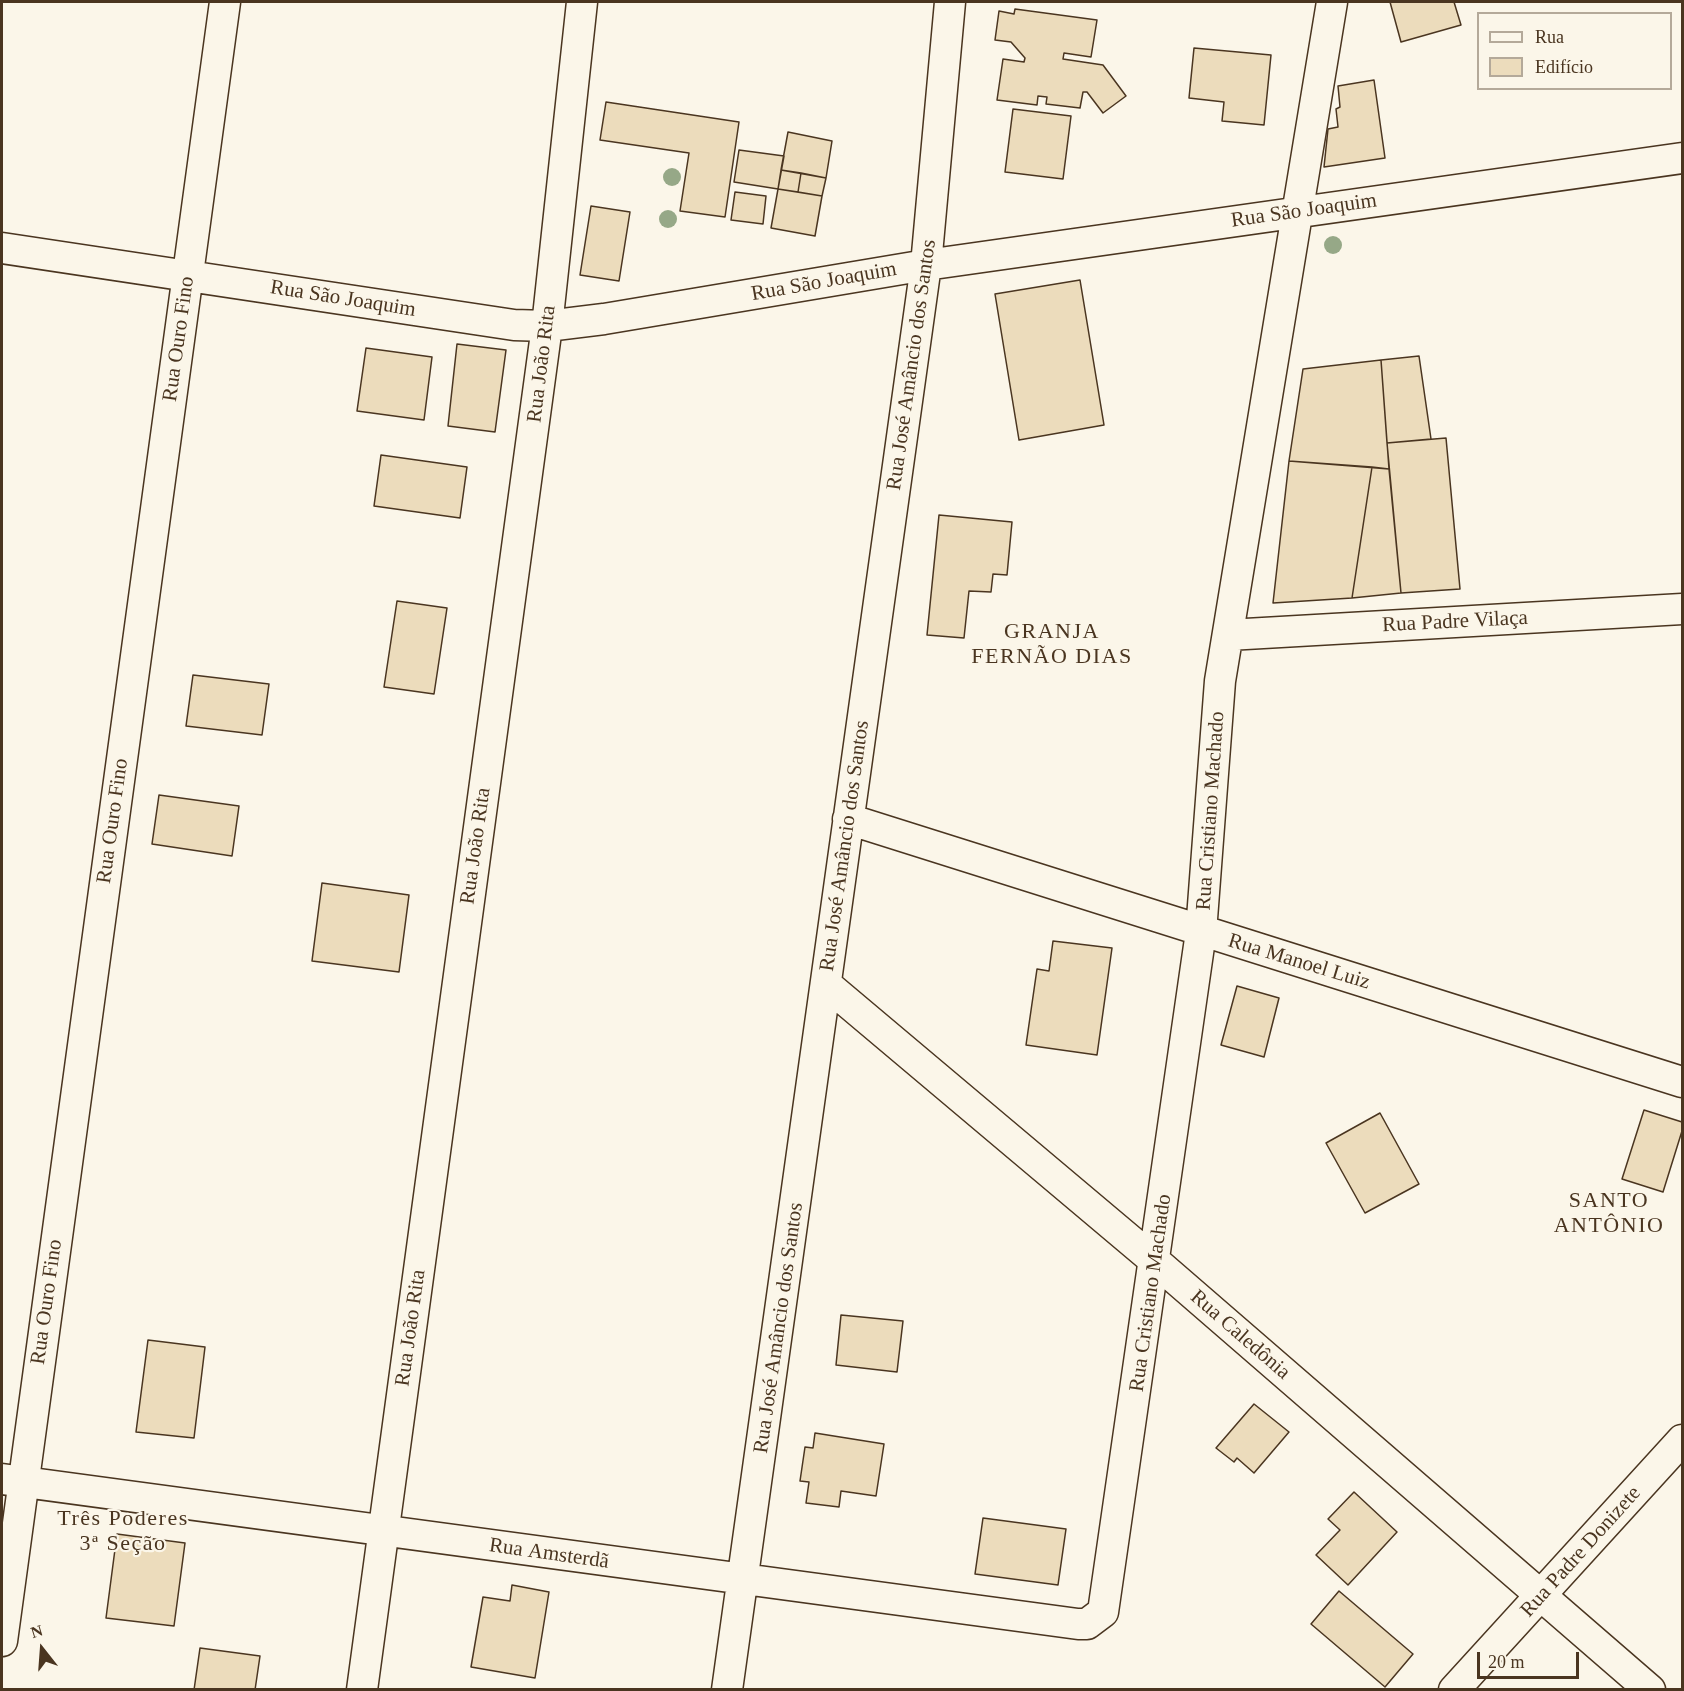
<!DOCTYPE html>
<html>
<head>
<meta charset="utf-8">
<style>
  body { margin:0 }
  #map { position:relative; width:1684px; height:1691px; overflow:hidden; background:#fbf6e9; font-family:"Times New Roman",serif }
  canvas { display:block }
  .frame { position:absolute; inset:0; border:3px solid #4a3520; pointer-events:none }
  .legend { position:absolute; left:1477px; top:12px; width:195px; height:78px; box-sizing:border-box; background:#fbf6e9; border:2px solid #b4a999; margin:0; padding:8px 10px; list-style:none; font-size:18px; color:#4a3520 }
  .legend li { display:flex; align-items:center; gap:12px; height:30px }
  .legend b { width:30px; border:2px solid #b4a999 }
  .north { position:absolute; left:12px; top:1619px; width:60px; height:60px; -webkit-text-stroke:4px #fbf6e9; paint-order:stroke; rotate:343deg; font-size:16px; font-weight:700; line-height:24px; text-align:center; color:#4a3520 }
  .north::after { content:''; display:block; margin:auto; width:21px; height:27px; background:#4a3520; clip-path:polygon(50% 0,100% 100%,50% 72%,0 100%) }
  .scale { position:absolute; left:1477px; top:1652px; width:102px; height:27px; box-sizing:border-box; border:3px solid #4a3520; border-top:0; padding-left:8px; font-size:18px; line-height:21px; white-space:nowrap; color:#4a3520; -webkit-text-stroke:4px #fbf6e9; paint-order:stroke }
</style>
</head>
<body>
<div id="map">
<canvas width="1684" height="1691"></canvas>
<div class="frame"></div>
<ul class="legend">
<li><b style="height:8px;background:#fbf6e9"></b>Rua</li>
<li><b style="height:16px;background:#ecdcbc"></b>Edifício</li>
</ul>
<div class="north">N</div>
<div class="scale">20 m</div>
</div>
<script>
const context = document.querySelector('canvas').getContext('2d');
context.lineJoin = 'round';
function fillPath(path, color) {
  context.fillStyle = color;
  context.fill(path, 'evenodd');
}
function stroke(path, color, width, dash) {
  context.strokeStyle = color;
  context.lineWidth = width;
  context.lineCap = dash ? 'butt' : 'round';
  context.setLineDash(dash || []);
  context.stroke(path);
}
function label(font, color, halo, rows, align = 'center') {
  context.font = font + ' "Times New Roman",serif';
  context.lineWidth = 4.5;
  context.setLineDash([]);
  context.textBaseline = 'middle';
  context.strokeStyle = halo;
  context.fillStyle = color;
  for (const [text, x, y, turn = 0] of rows) {
    context.save();
    context.translate(x, y);
    context.rotate((+turn || 0) * Math.PI / 180);
    context.textAlign = isNaN(turn) ? turn : align;
    if (halo) context.strokeText(text, 0, 0);
    context.fillText(text, 0, 0);
    context.restore();
  }
}
const building = new Path2D(`
  M1390 2H1454L1461 25 1401 42Z
  M1015 9 1097 20 1091 57 1064 53 1063 59 1103 65 1126 96 1103 113 1087 92H1083L1080 108 1046 104 1047 97 1038 96 1037 105 997 100 1003 59 1024 62 1025 58 1011 42 995 40 999 11 1014 14Z
  M1194 48 1271 55 1264 125 1222 121 1224 102 1189 98Z
  M1374 80 1385 158 1324 167 1328 129 1338 127 1336 109 1340 107 1338 86Z
  M606 102 739 122 725 217 680 211 689 153 600 140Z
  M1013 109 1071 116 1063 179 1005 172Z
  M788 132 832 141 826 178 781 170Z
  M739 150 784 156 778 189 734 182Z
  M781 170 801 173 798 192 778 189Z
  M801 173 826 178 822 196 798 192Z
  M778 189 822 196 815 236 771 228Z
  M735 192 766 196 763 224 731 220Z
  M591 206 630 212 619 281 580 275Z
  M1080 280 1104 425 1019 440 995 294Z
  M457 344 506 350 495 432 448 426Z
  M366 348 432 357 424 420 357 411Z
  M1419 356 1431 439 1387 443 1381 360Z
  M1381 360 1389 469 1289 461 1303 369Z
  M1446 438 1460 589 1401 593 1387 443Z
  M381 455 467 467 460 518 374 506Z
  M1289 461 1372 467 1352 598 1273 603Z
  M1372 467 1389 469 1401 593 1352 598Z
  M939 515 1012 522 1007 575 993 574 991 592 969 591 964 638 927 635Z
  M397 601 447 608 434 694 384 687Z
  M193 675 269 684 262 735 186 726Z
  M159 795 239 806 232 856 152 844Z
  M322 883 409 895 399 972 312 961Z
  M1053 941 1112 948 1097 1055 1026 1045 1037 969 1049 971Z
  M1237 986 1279 998 1264 1057 1221 1045Z
  M1644 1110 1682 1122V1131L1663 1192 1622 1179Z
  M1380 1113 1419 1184 1365 1213 1326 1143Z
  M841 1315 903 1321 897 1372 836 1365Z
  M148 1340 205 1347 194 1438 136 1432Z
  M1254 1404 1289 1432 1254 1473 1237 1458 1234 1462 1216 1448Z
  M815 1433 884 1444 876 1496 841 1491 839 1507 806 1503 809 1482 800 1481 805 1447 813 1448Z
  M1354 1492 1397 1532 1348 1585 1316 1555 1340 1530 1328 1519Z
  M983 1518 1066 1529 1058 1585 975 1574Z
  M117 1534 185 1543 174 1626 106 1618Z
  M512 1585 549 1592 535 1678 471 1667 483 1597 510 1601Z
  M1339 1591 1413 1654 1385 1687 1311 1624Z
  M200 1648 260 1656 255 1690H194Z`);
fillPath(building, '#ecdcbc');
stroke(building, '#4a3520', 1.5);
const minor = new Path2D(`
  M2 248 514 325 547 326 604 319 926 265 1682 158
  M1228 635 1682 609
  M848 819 1682 1082
  M827 985 1156 1262 1650 1690
  M2 1479 1078 1624H1087L1103 1612 1201 932 1220 681 1332 2
  M2 1641 225 2
  M362 1690 547 326 582 2
  M727 1690 926 265 950 2
  M1454 1690 1682 1440`);
stroke(minor, '#4a3520', 33);
stroke(minor, '#fbf6e9', 30);
context.fillStyle = '#96a887';
for (const [x, y] of [
  [672,177],
  [668,219],
  [1333,245]
]) {
  context.beginPath();
  context.arc(x, y, 9, 0, 2 * Math.PI);
  context.fill();
}
label('21px', '#4a3520', '#fbf6e9', [
  ["Rua São Joaquim",1304,211,-8],
  ["Rua São Joaquim",824,282,-10],
  ["Rua São Joaquim",343,299,9],
  ["Rua Ouro Fino",179,339,-82],
  ["Rua João Rita",542,364,-83],
  ["Rua José Amâncio dos Santos",912,365,-82],
  ["Rua Padre Vilaça",1455,622,-3],
  ["Rua Cristiano Machado",1211,811,-86],
  ["Rua Ouro Fino",113,821,-82],
  ["Rua João Rita",476,846,-82],
  ["Rua José Amâncio dos Santos",845,846,-82],
  ["Rua Manoel Luiz",1299,962,17],
  ["Rua Cristiano Machado",1151,1293,-82],
  ["Rua Ouro Fino",47,1302,-82],
  ["Rua João Rita",411,1328,-82],
  ["Rua José Amâncio dos Santos",779,1328,-82],
  ["Rua Caledônia",1240,1335,41],
  ["Rua Padre Donizete",1581,1552,-48],
  ["Rua Amsterdã",549,1554,8]
]);
context.letterSpacing = '1.5px';
label('22px', '#4a3520', '#fbf6e9', [
  ["GRANJA",1052,632],
  ["FERNÃO DIAS",1052,657],
  ["SANTO",1609,1201],
  ["ANTÔNIO",1609,1226],
  ["Três Poderes",123,1519],
  ["3ª Seção",123,1544]
]);
context.letterSpacing = '0px';
</script>
</body>
</html>
